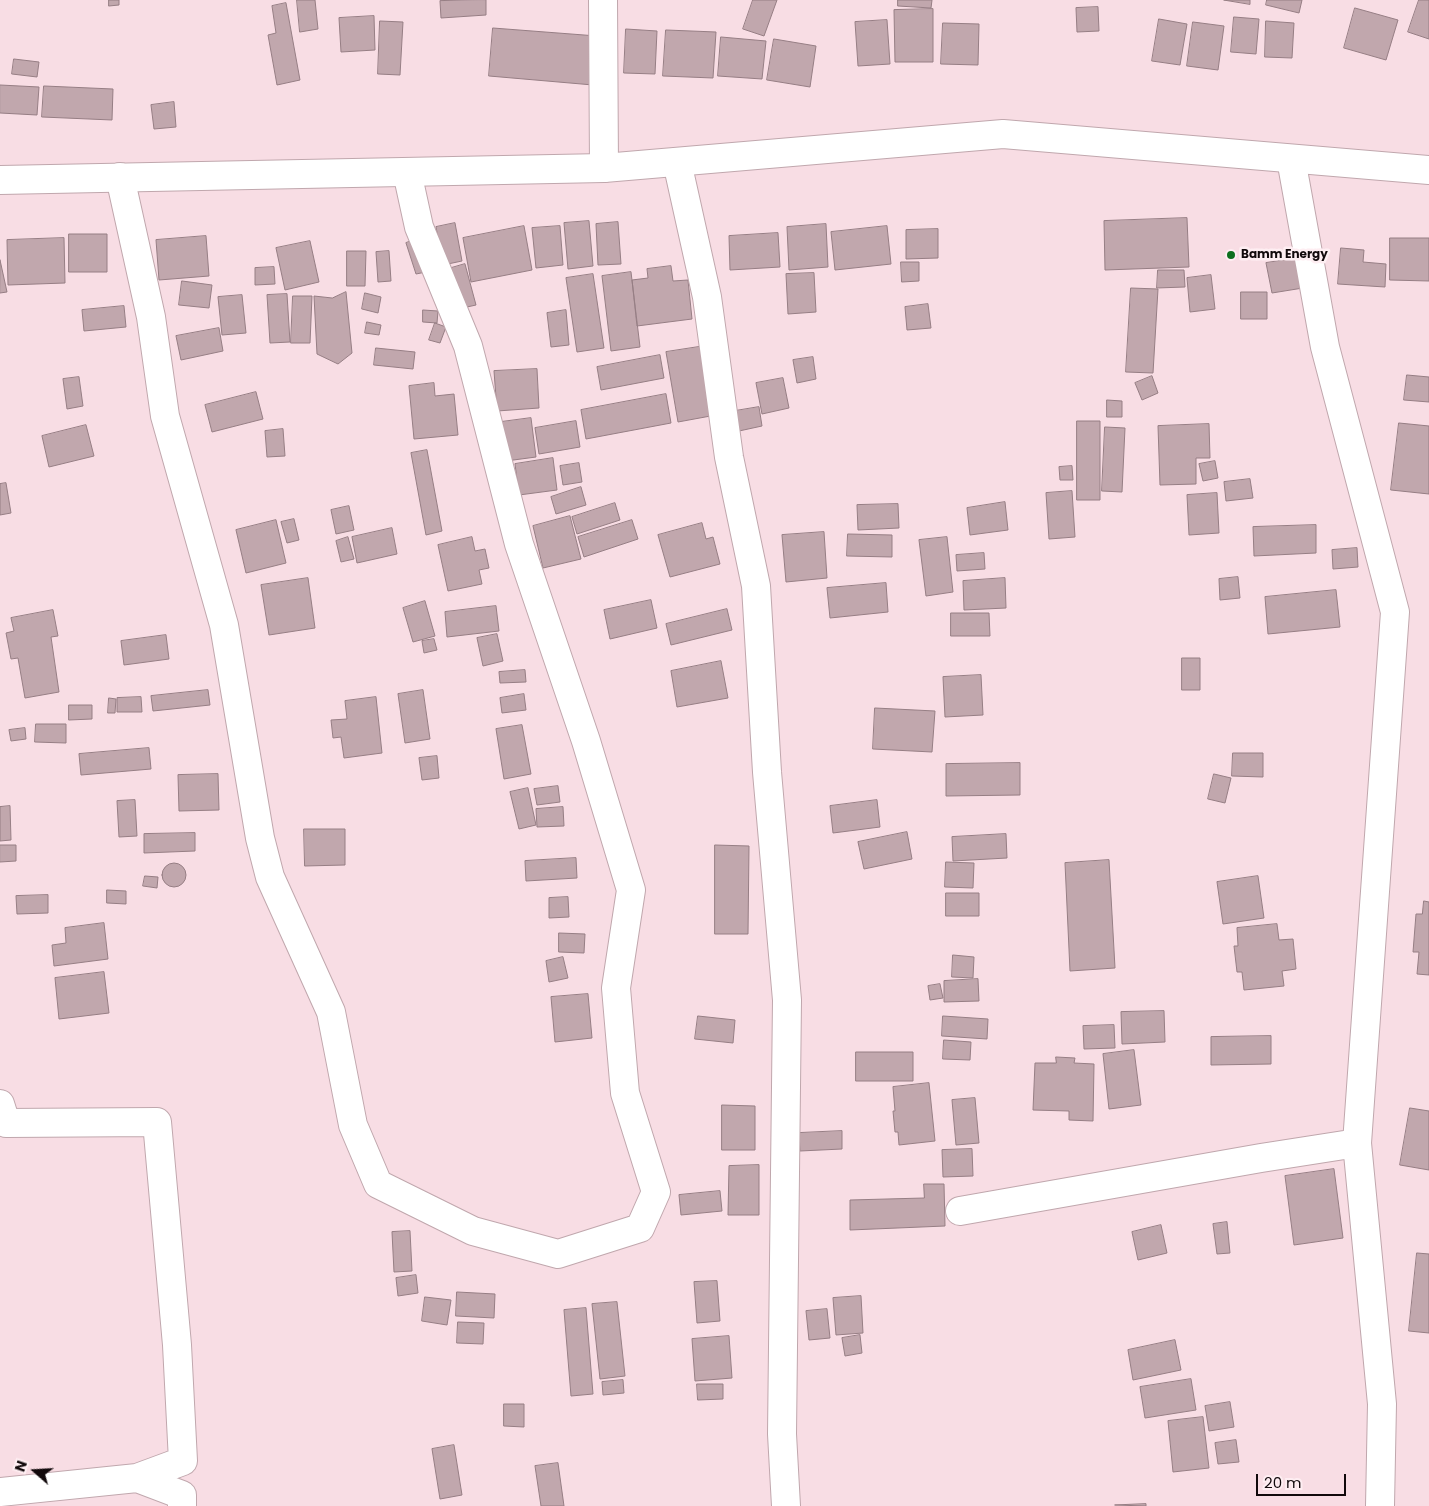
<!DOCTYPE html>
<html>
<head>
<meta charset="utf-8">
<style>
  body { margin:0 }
  #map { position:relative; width:1429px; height:1506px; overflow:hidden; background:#f8dde4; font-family:Poppins,sans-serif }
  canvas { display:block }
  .north { position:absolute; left:10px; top:1446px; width:50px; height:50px; -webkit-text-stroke:4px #feeef2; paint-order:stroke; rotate:289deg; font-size:14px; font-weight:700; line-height:20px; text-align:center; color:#11090b }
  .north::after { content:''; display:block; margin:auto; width:18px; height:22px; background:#11090b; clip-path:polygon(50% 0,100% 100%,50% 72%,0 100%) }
  .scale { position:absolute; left:1256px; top:1474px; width:90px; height:22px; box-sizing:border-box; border:2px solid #11090b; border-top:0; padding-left:6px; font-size:15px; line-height:18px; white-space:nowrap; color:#11090b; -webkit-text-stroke:4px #feeef2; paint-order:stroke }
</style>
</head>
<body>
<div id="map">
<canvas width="1429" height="1506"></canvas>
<div class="north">N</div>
<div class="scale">20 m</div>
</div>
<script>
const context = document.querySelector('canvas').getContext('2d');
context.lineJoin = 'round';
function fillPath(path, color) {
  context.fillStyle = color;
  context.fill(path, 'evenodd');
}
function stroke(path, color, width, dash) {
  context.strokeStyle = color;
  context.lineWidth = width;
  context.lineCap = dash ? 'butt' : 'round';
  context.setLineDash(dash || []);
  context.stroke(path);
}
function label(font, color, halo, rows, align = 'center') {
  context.font = font + ' Poppins,sans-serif';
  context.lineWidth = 5;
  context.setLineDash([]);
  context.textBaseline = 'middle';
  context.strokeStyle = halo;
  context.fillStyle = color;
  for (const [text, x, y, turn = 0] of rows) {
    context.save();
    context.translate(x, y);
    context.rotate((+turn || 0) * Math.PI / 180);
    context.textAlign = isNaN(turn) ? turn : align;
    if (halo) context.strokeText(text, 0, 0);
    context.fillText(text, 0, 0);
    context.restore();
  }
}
const building = new Path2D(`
  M109 0H119V5L109 6Z
  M297 0H315L318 29 300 32Z
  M486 0V15L441 18 440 1Z
  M753 0H777L764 36 743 29Z
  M898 0H932L931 8 898 6Z
  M1224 0H1250V4Z
  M1267 0H1302L1299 13 1266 5Z
  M1419 0H1429V39L1408 32Z
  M286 3 300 80 277 85 268 35 276 33 272 6Z
  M1098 7 1099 31 1077 32 1076 8Z
  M1355 8 1398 20 1386 60 1344 48Z
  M933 9V62H895L894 10Z
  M374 16 375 50 341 52 339 18Z
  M1234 17 1259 19 1256 54 1231 52Z
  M1159 19 1187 24 1180 65 1152 61Z
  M887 20 890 64 858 66 855 22Z
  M380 21 403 22 400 75 378 74Z
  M1266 21 1294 23 1292 58 1265 57Z
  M1193 22 1224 26 1218 70 1187 66Z
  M943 23 979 24 978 65 941 64Z
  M493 28 597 36 593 85 489 76Z
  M626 29 657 31 655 74 624 73Z
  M666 30 716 32 713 78 663 76Z
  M721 37 766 41 762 79 718 76Z
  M774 39 816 46 810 87 767 80Z
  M14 59 39 62 37 77 12 74Z
  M0 85 39 87 37 115 0 113Z
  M44 86 113 89 112 120 42 117Z
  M174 102 176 127 154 129 151 105Z
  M1187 218 1189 267 1105 270 1104 221Z
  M589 221 593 266 568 269 564 223Z
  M618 222 621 264 598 265 596 224Z
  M455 223 462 261 443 265 436 227Z
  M826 224 828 267 789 270 787 227Z
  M524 226 532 270 471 282 463 238Z
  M560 226 563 265 536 268 532 228Z
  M887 226 891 264 835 270 831 232Z
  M938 229V258L906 259V230Z
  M778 233 780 267 730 270 729 236Z
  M69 234H107V272H69Z
  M206 236 209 276 159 280 156 240Z
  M64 238 65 283 8 285 7 240Z
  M1390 238H1429V281L1390 280Z
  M417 239 426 272 416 274 406 243Z
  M310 241 319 282 285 290 276 248Z
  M1341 248 1364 250 1363 262 1386 264 1385 287 1338 284Z
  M347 251H366L365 286H347Z
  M389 251 391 281 378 282 376 252Z
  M1299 258 1303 288 1272 293 1266 263Z
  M0 260 7 292 0 293Z
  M901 262H919V281L902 282Z
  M465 264 476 305 458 309 448 269Z
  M671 266 673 281 688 280 692 319 637 326 632 280 648 278 647 269Z
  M274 267 275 284 255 285V268Z
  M1158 270H1184L1185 287 1157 288Z
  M631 272 640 347 611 351 602 276Z
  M814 273 816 312 788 314 786 274Z
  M593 274 604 348 577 352 566 278Z
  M1211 275 1215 309 1190 312 1187 278Z
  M182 281 212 285 209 308 179 305Z
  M1131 288 1158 289 1153 373 1126 372Z
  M346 292 352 353 338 364 317 354 314 296 332 298Z
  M1241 292H1267V319H1241Z
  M365 293 381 297 378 313 362 309Z
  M287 294 290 342 270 343 267 295Z
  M242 295 246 333 222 335 218 297Z
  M293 296H312L310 343H291Z
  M928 304 931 328 907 330 905 307Z
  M124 306 126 327 84 331 82 310Z
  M423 310 438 311 437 323 423 322Z
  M566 310 569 345 551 347 547 313Z
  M367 322 381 325 379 335 365 333Z
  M435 323 446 327 440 343 429 340Z
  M219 328 223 351 181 360 176 336Z
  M705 346 716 415 678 422 666 352Z
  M376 348 415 352 413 369 374 365Z
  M660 355 664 378 601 390 597 367Z
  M813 357 816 379 797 383 793 360Z
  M537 369 539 408 497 411 494 371Z
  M1407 375 1429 377V402L1404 400Z
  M1152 376 1158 393 1142 400 1135 383Z
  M79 377 83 406 67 409 63 379Z
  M783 378 789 408 762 414 756 383Z
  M434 383 435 396 454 394 458 435 414 439 409 386Z
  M256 392 263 419 212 432 205 405Z
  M666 394 671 423 586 439 581 410Z
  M1107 400 1122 401V417H1107Z
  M759 407 762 426 739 431 735 411Z
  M531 418 536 457 506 461 501 422Z
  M576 421 580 447 539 454 535 428Z
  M1077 421H1100V500H1077Z
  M1399 423 1429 426V494L1391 490Z
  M1209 424 1210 458H1196V484L1160 485 1158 426Z
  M86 425 94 456 49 467 42 436Z
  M1105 427 1125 428 1122 492 1102 491Z
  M283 429 285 456 267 457 265 431Z
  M427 450 442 531 426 535 411 453Z
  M553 458 557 490 519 495 515 464Z
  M1215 461 1218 478 1203 481 1199 464Z
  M579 463 582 482 563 485 560 466Z
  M1072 466 1073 480H1060L1059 467Z
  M1250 479 1253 498 1226 501 1224 482Z
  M6 483 11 513 0 515V484Z
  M581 487 586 505 556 514 551 497Z
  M1072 491 1075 537 1049 539 1046 493Z
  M1217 493 1219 533 1189 535 1187 495Z
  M1005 502 1008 530 970 535 967 508Z
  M615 503 620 520 577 534 572 517Z
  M898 504 899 528 858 530 857 505Z
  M349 506 354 530 336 534 331 510Z
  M570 516 581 559 543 568 533 526Z
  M294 519 299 540 287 543 281 522Z
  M276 520 286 563 246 573 236 530Z
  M632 520 638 539 584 557 578 537Z
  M702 523 706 539 713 537 720 564 670 577 658 535Z
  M1316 525V553L1254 556 1253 527Z
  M392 528 397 554 357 563 352 537Z
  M824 532 827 578 786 582 782 535Z
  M848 534 892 535V557L847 556Z
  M348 537 354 559 341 562 336 541Z
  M472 537 475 551 485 549 489 568 479 570 482 584 448 591 438 545Z
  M947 537 953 592 926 596 919 540Z
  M1357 548 1358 567 1333 569 1332 550Z
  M984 553 985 569 957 571 956 555Z
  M1238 577 1240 598 1220 600 1219 579Z
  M308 578 315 628 269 635 261 585Z
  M1005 578 1006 608 964 610 963 581Z
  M886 583 888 612 830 618 827 588Z
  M1336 590 1340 627 1268 634 1265 597Z
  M651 600 657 628 610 639 604 610Z
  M425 601 435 636 413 642 403 608Z
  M496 606 499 631 447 637 445 612Z
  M727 609 732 630 671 645 666 624Z
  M53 610 58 636 51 637 59 692 25 698 18 658 11 659 6 633 14 631 11 618Z
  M951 613H989L990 636H951Z
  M497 634 503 661 483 666 477 638Z
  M166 635 169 659 124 665 121 641Z
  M434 639 437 650 424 653 422 641Z
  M1182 658H1200V690H1182Z
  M721 661 728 698 677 707 671 671Z
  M525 670 526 682 500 683 499 672Z
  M981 675 983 715 945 717 943 677Z
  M208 690 210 705 153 711 151 696Z
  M423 690 430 739 405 743 398 694Z
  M524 694 526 710 502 713 500 698Z
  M141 697 142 712H117V698Z
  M376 697 382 753 344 758 341 737 333 738 331 720 347 719 345 701Z
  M109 698 116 699 115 713H108Z
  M69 705H92V719L69 720Z
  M875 708 935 711 932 752 873 749Z
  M36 724H66V743L35 742Z
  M522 725 531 774 504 779 496 729Z
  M25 728 26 739 11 741 9 730Z
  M149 748 151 769 81 775 79 754Z
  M1233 753H1263V777L1232 776Z
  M437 756 439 778 422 780 419 758Z
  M1020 763V795L946 796V764Z
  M218 774 219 810 179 811 178 775Z
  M1214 774 1231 778 1225 803 1208 799Z
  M558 786 560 802 537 805 534 789Z
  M528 788 536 825 519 829 510 792Z
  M135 800 137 836 119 837 117 801Z
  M877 800 880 827 833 833 830 806Z
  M10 806 11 840 0 841V807Z
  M563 807 564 826 537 827 536 809Z
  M304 829H345V865L305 866Z
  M907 832 912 859 864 869 858 842Z
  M195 833V851L144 853V834Z
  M1006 834 1007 858 953 861 952 837Z
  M0 845H16V861L0 862Z
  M715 845 749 846 748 934H715Z
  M576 858 577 878 526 881 525 861Z
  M1109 860 1115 968 1070 971 1065 863Z
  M946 862 974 863 973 888 945 887Z
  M162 875a12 12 0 1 1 24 0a12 12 0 1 1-24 0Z
  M145 876 158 877 157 888 143 886Z
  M1258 876 1264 918 1223 924 1217 882Z
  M107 890 126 891V904L107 903Z
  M946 893H979V916H946Z
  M48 895V913L17 914 16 896Z
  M568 897 569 917 549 918V898Z
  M1424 901 1429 902V975L1417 974 1419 952H1413L1416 914H1422Z
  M104 923 108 959 54 966 52 945 66 943 65 928Z
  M1277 924 1279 940 1293 939 1296 969 1282 971 1284 986 1244 990 1242 972H1237L1234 946H1238L1237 928Z
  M559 933 585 934 584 953 559 952Z
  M953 955 974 957 973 978 952 977Z
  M563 957 568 978 549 982 546 961Z
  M104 972 109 1013 59 1019 55 978Z
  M978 979 979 1001 944 1002V981Z
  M940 984 943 998 930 1000 928 986Z
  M588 994 592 1038 555 1042 551 997Z
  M1164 1011 1165 1042 1122 1044 1121 1012Z
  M698 1016 735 1020 733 1043 695 1039Z
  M943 1016 988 1019 987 1039 942 1036Z
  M1114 1025 1115 1048 1084 1049 1083 1026Z
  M1271 1036V1064L1211 1065V1037Z
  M944 1040 971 1042 970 1060 943 1059Z
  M1134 1050 1141 1105 1109 1109 1103 1054Z
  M856 1052H913V1081H856Z
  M1056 1057 1075 1058 1074 1063 1094 1064 1093 1121 1069 1120V1111L1033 1110 1035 1063H1056Z
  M929 1083 935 1141 899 1145 898 1132H895L893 1111H895L893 1087Z
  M975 1098 979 1143 956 1145 952 1100Z
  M722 1105 755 1106V1150H722Z
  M1410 1108 1429 1111V1170L1400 1165Z
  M842 1131V1149L800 1151 799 1133Z
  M972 1149 973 1176 943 1177 942 1150Z
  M759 1165V1215H728L729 1166Z
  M1334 1169 1343 1238 1294 1245 1285 1176Z
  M924 1184H944L945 1226 850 1230V1200L924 1198Z
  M720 1191 722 1211 681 1215 679 1195Z
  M1227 1222 1230 1253 1217 1254 1213 1224Z
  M1161 1225 1167 1253 1138 1260 1132 1232Z
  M410 1231 412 1271 394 1272 392 1232Z
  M1417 1253 1429 1254V1333L1409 1331Z
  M416 1275 418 1293 398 1296 396 1278Z
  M717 1281 720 1321 697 1323 694 1282Z
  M457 1292 495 1294 494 1318 456 1316Z
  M861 1296 863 1333 836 1335 833 1298Z
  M425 1297 451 1300 447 1325 422 1321Z
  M617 1302 625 1376 600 1379 592 1304Z
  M586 1308 593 1394 571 1396 564 1310Z
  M827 1309 830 1338 809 1340 806 1311Z
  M458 1322 484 1323 483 1344 457 1343Z
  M860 1335 862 1353 845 1356 842 1338Z
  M729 1336 732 1378 695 1381 692 1339Z
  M1175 1340 1181 1370 1133 1380 1128 1350Z
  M1191 1379 1196 1410 1145 1418 1140 1387Z
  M623 1380 624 1393 603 1395 602 1382Z
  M697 1384H723V1399L698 1400Z
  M1230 1402 1234 1427 1209 1431 1205 1406Z
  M504 1404H524V1427L504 1426Z
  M1203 1417 1209 1468 1173 1472 1168 1421Z
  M1236 1440 1239 1462 1218 1464 1215 1443Z
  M454 1445 462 1495 440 1499 432 1449Z
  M558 1463 564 1506H541L535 1466Z
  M1146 1504V1506L1115 1505Z`);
fillPath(building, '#c1a7ad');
stroke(building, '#967e84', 1);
const minor = new Path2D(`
  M603 0 604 168
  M1291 159 1325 347 1395 612 1357 1143 1382 1404 1380 1506
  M677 162 707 297 729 457 756 586 767 772 787 1000 782 1434 786 1506
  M120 177 151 317 165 416 224 625 260 838 270 877 331 1012 353 1125 378 1184 473 1231 558 1254 640 1228 656 1192 625 1093 616 988 631 890 586 741 519 544 468 346 419 227 407 172
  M0 1104 6 1123 157 1122 177 1345 183 1461 137 1478
  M960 1211 1261 1158 1357 1143
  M0 1492 137 1478 182 1495V1506`);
const tertiary = new Path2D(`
  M0 180 604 168 1003 134 1429 170`);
stroke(minor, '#c0a7ad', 30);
stroke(tertiary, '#c0a7ad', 30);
stroke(minor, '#fff', 28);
stroke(tertiary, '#fff', 28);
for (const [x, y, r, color] of [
  [1231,255,5,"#0d6f1e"]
]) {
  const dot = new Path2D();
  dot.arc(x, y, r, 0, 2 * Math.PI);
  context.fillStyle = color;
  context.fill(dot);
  stroke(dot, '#feeef2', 2);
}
label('bold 12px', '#11090b', '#feeef2', [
  ["Bamm Energy",1241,255]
], 'left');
</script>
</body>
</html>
